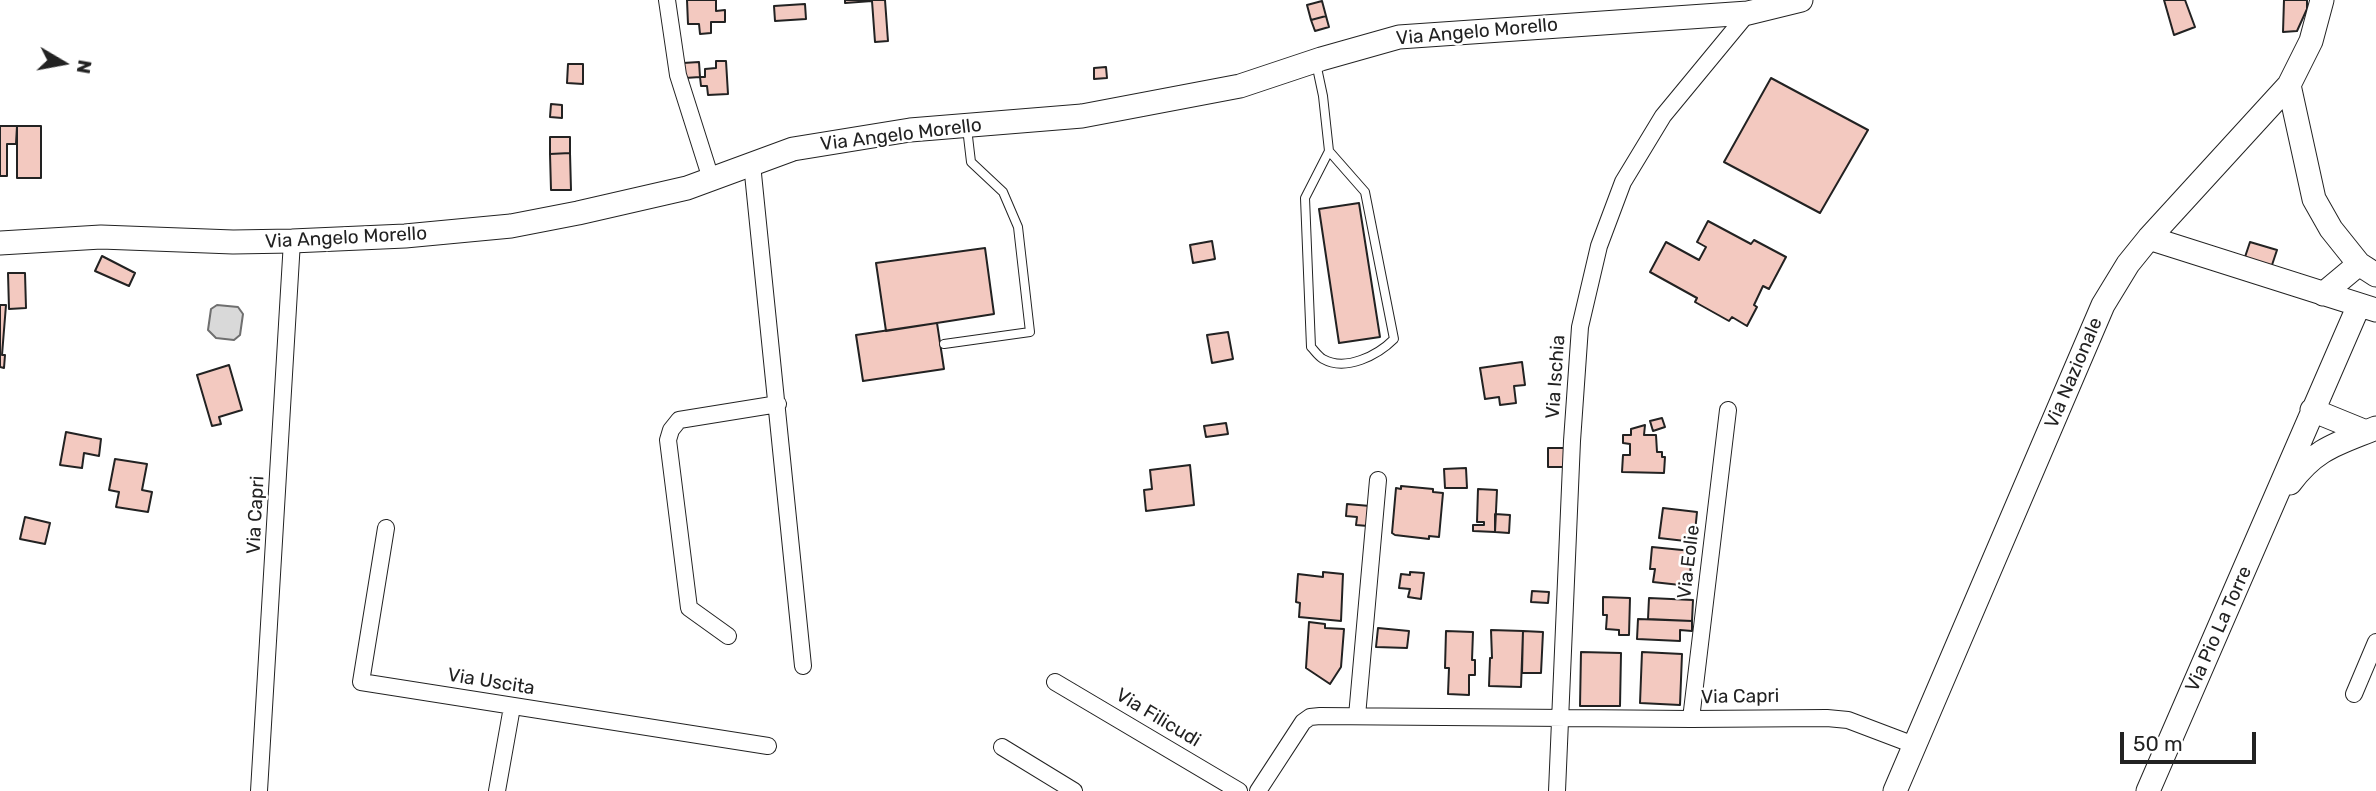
<!DOCTYPE html>
<html>
<head>
<meta charset="utf-8">
<style>
  body { margin:0 }
  #map { position:relative; width:2376px; height:791px; overflow:hidden; background:#fff; font-family:Rubik,sans-serif }
  canvas { display:block }
  .north { position:absolute; left:28px; top:28px; width:70px; height:70px; -webkit-text-stroke:5px #fff; paint-order:stroke; rotate:100deg; font-size:19px; font-weight:700; line-height:28px; text-align:center; color:#222 }
  .north::after { content:''; display:block; margin:auto; width:24px; height:32px; background:#222; clip-path:polygon(50% 0,100% 100%,50% 72%,0 100%) }
  .scale { position:absolute; left:2120px; top:732px; width:136px; height:32px; box-sizing:border-box; border:4px solid #222; border-top:0; padding-left:9px; font-size:21px; line-height:24px; white-space:nowrap; color:#222; -webkit-text-stroke:5px #fff; paint-order:stroke }
</style>
</head>
<body>
<div id="map">
<canvas width="2376" height="791"></canvas>
<div class="north">N</div>
<div class="scale">50 m</div>
</div>
<script>
const context = document.querySelector('canvas').getContext('2d');
context.lineJoin = 'round';
function fillPath(path, color) {
  context.fillStyle = color;
  context.fill(path, 'evenodd');
}
function stroke(path, color, width, dash) {
  context.strokeStyle = color;
  context.lineWidth = width;
  context.lineCap = dash ? 'butt' : 'round';
  context.setLineDash(dash || []);
  context.stroke(path);
}
function label(font, color, halo, rows, align = 'center') {
  context.font = font + ' Rubik,sans-serif';
  context.lineWidth = 5;
  context.setLineDash([]);
  context.textBaseline = 'middle';
  context.strokeStyle = halo;
  context.fillStyle = color;
  for (const [text, x, y, turn = 0] of rows) {
    context.save();
    context.translate(x, y);
    context.rotate((+turn || 0) * Math.PI / 180);
    context.textAlign = isNaN(turn) ? turn : align;
    if (halo) context.strokeText(text, 0, 0);
    context.fillText(text, 0, 0);
    context.restore();
  }
}
const water = new Path2D(`
  M217 305 238 307 243 314 240 335 234 340 216 338 208 330 211 309Z`);
fillPath(water, '#d9d9d9');
stroke(water, '#6f6f6f', 2);
const building = new Path2D(`
  M687 0H716V11L725 10V22H711V33L700 34 699 24H688Z
  M845 0H885L888 41 875 42 872 1 845 3Z
  M2164 0H2185L2195 27 2174 35Z
  M2284 0H2307V9L2297 31 2283 32Z
  M1322 1 1326 16 1311 20 1307 5Z
  M805 4 806 19 775 21 774 6Z
  M1326 16 1329 27 1315 31 1311 20Z
  M716 61H726L728 94 708 95 707 86H701L700 77H705V69L716 68Z
  M699 62 700 77 685 78 683 63Z
  M568 64H583V84L567 83Z
  M1106 67 1107 78 1094 79V68Z
  M1771 78 1868 130 1820 213 1724 162Z
  M551 104 562 105V118L550 117Z
  M0 126H17L16 144H7V176H0Z
  M17 126H41V178H17Z
  M550 137H570V153L550 154Z
  M570 153 571 190H551L550 154Z
  M1359 203 1380 337 1339 343 1319 209Z
  M1708 221 1751 244 1754 240 1786 257 1769 289 1763 286 1754 305 1757 307 1747 326 1732 317 1729 321 1695 302 1697 298 1650 272 1666 242 1699 260 1706 247 1697 242Z
  M1212 241 1215 259 1193 263 1190 245Z
  M2250 242 2277 250 2271 268 2244 260Z
  M985 248 994 314 886 331 876 263Z
  M102 256 135 273 129 286 95 271Z
  M8 273H25L26 308 9 309Z
  M0 305H6L2 355H5L4 368 0 367Z
  M937 323 944 369 863 381 856 335Z
  M1228 332 1233 359 1212 363 1207 335Z
  M1522 362 1525 385 1514 386 1516 403 1500 405 1499 397 1485 399 1480 368Z
  M229 365 242 410 219 417 221 424 212 426 197 375Z
  M1662 418 1665 427 1653 431 1650 421Z
  M1226 423 1228 434 1206 437 1204 426Z
  M1645 425 1644 435H1656L1657 452H1662V457H1665L1664 473 1622 472 1623 455H1630V444L1623 443V435H1631V429Z
  M66 432 101 439 99 456 84 453 82 468 60 465Z
  M1548 448H1564V467H1548Z
  M115 459 147 464 142 490 152 492 148 512 116 507 119 492 109 490Z
  M1190 465 1194 505 1146 511 1144 490 1152 489 1150 470Z
  M1466 468 1467 488H1445L1444 469Z
  M1401 486 1433 489V492L1443 493 1439 537 1429 536V539L1395 535 1392 533 1396 488 1401 489Z
  M1478 489 1497 490 1495 532 1473 531V525H1484V522H1477Z
  M1347 504 1370 506 1368 526 1356 525 1357 517 1346 516Z
  M1663 508 1697 512 1694 542 1659 538Z
  M1495 514 1510 515 1509 533 1495 532Z
  M25 517 50 523 45 544 20 539Z
  M1652 547 1692 551 1689 586 1653 582 1655 569H1650Z
  M1323 572 1343 574 1341 621 1299 617 1300 603 1296 602 1298 574 1323 577Z
  M1410 572 1424 573 1421 599 1408 597 1410 589 1399 588 1401 574 1410 575Z
  M1532 591 1549 592 1548 603 1531 602Z
  M1603 597 1630 598 1629 635H1619V630L1606 629 1607 615H1603Z
  M1649 598 1693 600 1692 621 1648 619Z
  M1638 619 1692 621V631L1680 630V641L1637 639Z
  M1309 622 1325 624V628L1344 629 1341 667 1330 684 1306 668Z
  M1378 628 1409 631 1407 648 1376 647Z
  M1491 630 1523 631 1521 687 1489 686 1490 658H1492Z
  M1446 631 1473 632 1472 660H1475V675H1469V695L1448 694 1449 668H1445Z
  M1523 631 1543 632 1541 673H1522Z
  M1581 652 1621 653 1620 706H1580Z
  M1642 652 1682 654 1680 705 1640 703Z`);
fillPath(building, '#f3c9c0');
stroke(building, '#222', 2);
const lane = new Path2D(`
  M1316 63 1323 96 1329 151 1365 192 1394 339C1378 355 1346 372 1323 359 1318 356 1315 351 1311 347L1305 198 1329 151
  M944 344 1030 332 1018 227 1003 192 971 162 967 128`);
const street = new Path2D(`
  M667 0 678 75 711 179
  M752 164 803 666
  M386 528 361 682 768 746
  M728 636 689 608 668 440 671 430 679 420 778 404
  M1055 682 1239 791
  M2354 694 2376 642
  M1357 716 1378 480
  M1691 719 1728 410
  M1002 747 1074 791
  M259 791 292 241
  M497 791 512 707
  M1258 791 1303 722 1310 717 1320 716 1691 719 1827 718 1848 720 1914 745
  M1557 791 1572 441 1580 327 1599 246 1623 182 1663 116 1748 13`);
const secondary = new Path2D(`
  M2289 85 2314 199 2331 229 2359 264 2376 275
  M2149 238 2376 310
  M0 243 101 237 233 242 292 241 405 236 511 226 578 213 687 188 793 149 910 130 1082 116 1240 86 1321 59 1399 37 1748 13 1801 0
  M2323 294 2359 264
  M2312 410 2366 432
  M2290 483C2316 448 2337 444 2376 428
  M1895 791 2103 305 2128 264 2149 238 2289 85 2311 41 2322 0
  M2148 791 2359 305`);
stroke(lane, '#222', 10);
stroke(street, '#222', 18);
stroke(secondary, '#222', 25);
stroke(lane, '#fff', 8);
stroke(street, '#fff', 16);
stroke(secondary, '#fff', 23);
label('19px', '#222', '#fff', [
  ["Via Angelo Morello",1477,32,-5],
  ["Via Angelo Morello",901,135,-7],
  ["Via Angelo Morello",346,238,-3],
  ["Via Nazionale",2074,373,-67],
  ["Via Ischia",1556,377,-86],
  ["Via Capri",256,515,-87],
  ["Via Eolie",1689,562,-83],
  ["Via Pio La Torre",2219,629,-66],
  ["Via Uscita",491,682,9],
  ["Via Capri",1740,697,-1],
  ["Via Filicudi",1158,718,31]
]);
</script>
</body>
</html>
